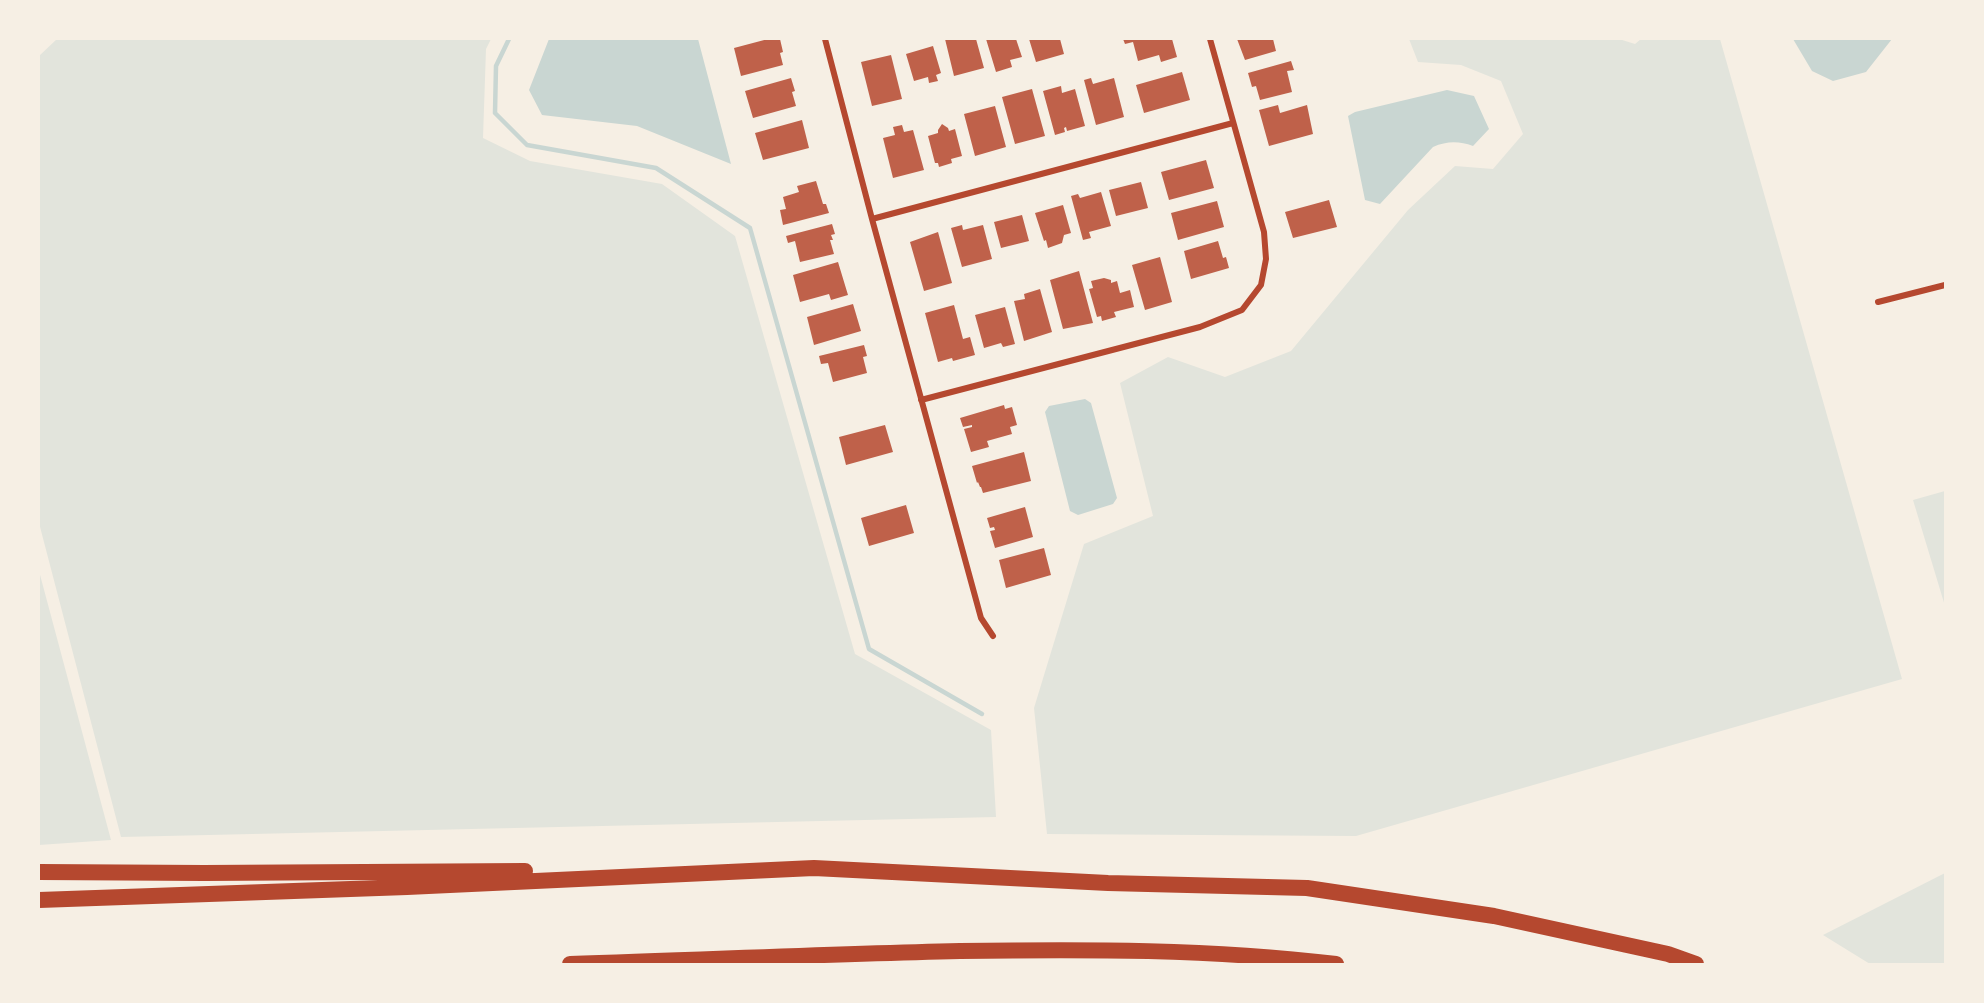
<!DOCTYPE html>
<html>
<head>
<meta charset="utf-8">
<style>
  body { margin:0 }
  #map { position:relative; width:1984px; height:1003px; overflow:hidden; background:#f6efe4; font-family:Poppins,sans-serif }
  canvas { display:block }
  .frame { position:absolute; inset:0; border:40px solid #f6efe4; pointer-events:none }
</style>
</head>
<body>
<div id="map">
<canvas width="1984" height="1003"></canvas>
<div class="frame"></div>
</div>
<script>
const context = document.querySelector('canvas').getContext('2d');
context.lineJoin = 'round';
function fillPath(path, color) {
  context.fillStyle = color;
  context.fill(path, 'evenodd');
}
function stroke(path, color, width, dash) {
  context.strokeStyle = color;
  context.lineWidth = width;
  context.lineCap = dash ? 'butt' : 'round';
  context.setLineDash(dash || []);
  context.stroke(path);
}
fillPath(new Path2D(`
  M57 39H491L486 49 483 138 530 161 662 184 735 236 855 654 991 730 996 817 121 837 39 523V56Z
  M1409 39H1619L1635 44 1641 39H1720L1902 679 1356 836 1047 834 1034 708 1084 544 1153 516 1120 383 1168 357 1225 377 1291 351 1408 210 1455 166 1493 169 1523 134 1501 81 1461 65 1418 62Z
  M1945 491V606L1913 500Z
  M39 571 111 840 39 845Z
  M1945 873V964H1870L1823 935Z`), '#e2e4dc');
fillPath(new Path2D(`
  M549 39H698L731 164 637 126 542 115 529 90Z
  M1793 39H1892L1866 72 1833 81 1812 71Z
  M1447 90 1474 96 1489 129 1473 146C1459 141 1447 141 1433 147L1380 204 1365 200 1348 116 1355 112Z
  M1085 399 1091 403 1117 498 1113 504 1078 515 1070 511 1045 412 1049 406Z`), '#c9d6d2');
stroke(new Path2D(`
  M509 39 496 66 495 113 527 145 656 168 750 228 869 649 982 714`), '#c9d6d2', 4.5);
fillPath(new Path2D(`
  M768 39H780L783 52 780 53 783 65 741 76 734 48Z
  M945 39H976L984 68 954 76Z
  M986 39H1016L1022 57 1010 60 1012 67 996 72Z
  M1029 39H1060L1064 54 1036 62Z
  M1123 39H1172L1177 57 1161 62 1159 55 1138 61 1133 42 1125 44Z
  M1237 39H1273L1276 51 1245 60Z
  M933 46 941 73 936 75 938 81 929 83 928 77 914 81 906 54Z
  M891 55 902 99 872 106 861 62Z
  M1291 61 1294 70 1287 71 1292 92 1260 100 1256 86 1252 87 1248 73Z
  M1182 72 1190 100 1144 113 1136 85Z
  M791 78 795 91 792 92 796 106 753 118 745 91Z
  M1091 78 1093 84 1114 78 1124 117 1096 125 1084 80Z
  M1061 86 1062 93 1075 89 1085 126 1067 131 1066 127 1064 128 1065 132 1055 135 1043 91Z
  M1032 89 1045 136 1015 144 1002 97Z
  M1278 105 1280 113 1307 105 1313 134 1269 146 1259 110Z
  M995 106 1006 147 975 156 964 114Z
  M802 120 809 148 763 160 755 133Z
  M942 124 948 128 949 131 955 129 962 156 951 159 952 163 939 167 938 163H935L928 136 938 133V130Z
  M902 125 904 132 913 130 924 170 893 178 883 138 895 135 893 127Z
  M1206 160 1214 188 1169 200 1161 172Z
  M816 181 823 204H826L829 213 783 225 780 210 786 209 783 197 799 192 797 186Z
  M1141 182 1148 208 1116 216 1109 190Z
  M1101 192 1111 226 1089 232 1091 238 1083 240 1071 196 1078 194 1080 198Z
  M1329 200 1337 227 1293 238 1285 212Z
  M1217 201 1224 227 1178 240 1171 213Z
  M1063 205 1071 233 1064 235 1062 243 1048 248 1046 240 1044 241 1035 213Z
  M1022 215 1029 241 1001 248 994 222Z
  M832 224 835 234 831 235 833 240H830L834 254 800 262 795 241 788 243 786 236Z
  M962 225 963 230 983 225 992 259 962 267 951 228Z
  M938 232 952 283 924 291 910 242Z
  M1218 241 1223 258 1226 257 1229 268 1191 279 1184 251Z
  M1160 257 1172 302 1145 310 1132 265Z
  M838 262 848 295 831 300 829 294 800 302 793 275Z
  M1079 271 1093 323 1063 329 1050 280Z
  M1104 278 1111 280V283L1117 281 1120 293 1130 290 1134 307 1114 312 1116 317 1102 321 1101 316 1097 317 1089 289 1093 288 1091 281Z
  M1040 289 1052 332 1024 341 1014 301 1025 299 1024 294Z
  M853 304 861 331 814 345 807 317Z
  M954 305 963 339 970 337 975 355 953 361 952 358 938 362 925 313Z
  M1005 307 1015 344 1003 347 1001 343 984 348 975 315Z
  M864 345 867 356 863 357 867 373 833 382 828 363 821 364 819 356Z
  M1004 405 1005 409 1012 407 1017 425 1010 427 1012 434 987 441 989 447 971 452 964 429 972 427V425L963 427 960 418Z
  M885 425 893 452 846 465 839 437Z
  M1024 452 1031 481 983 493 981 487H980L978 482 977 483 972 466Z
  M906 505 914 533 869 546 861 518Z
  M1025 507 1033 537 995 548 990 531 995 530 994 527 990 528 987 518Z
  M1044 548 1051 575 1006 588 999 560Z`), '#bf614a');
stroke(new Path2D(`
  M825 39 872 219 981 618 993 636
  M872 219 1233 123
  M1878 302 1945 285
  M921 400 1200 327 1242 310 1261 285 1266 259 1264 232 1210 39`), '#b5482f', 6);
stroke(new Path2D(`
  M39 872 204 873 525 871
  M39 900 407 887 814 868 1108 883 1307 888 1494 916 1668 954 1696 964
  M570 964C700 960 830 954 960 951 1086 949 1211 949 1336 964`), '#b5482f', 16);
</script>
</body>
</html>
